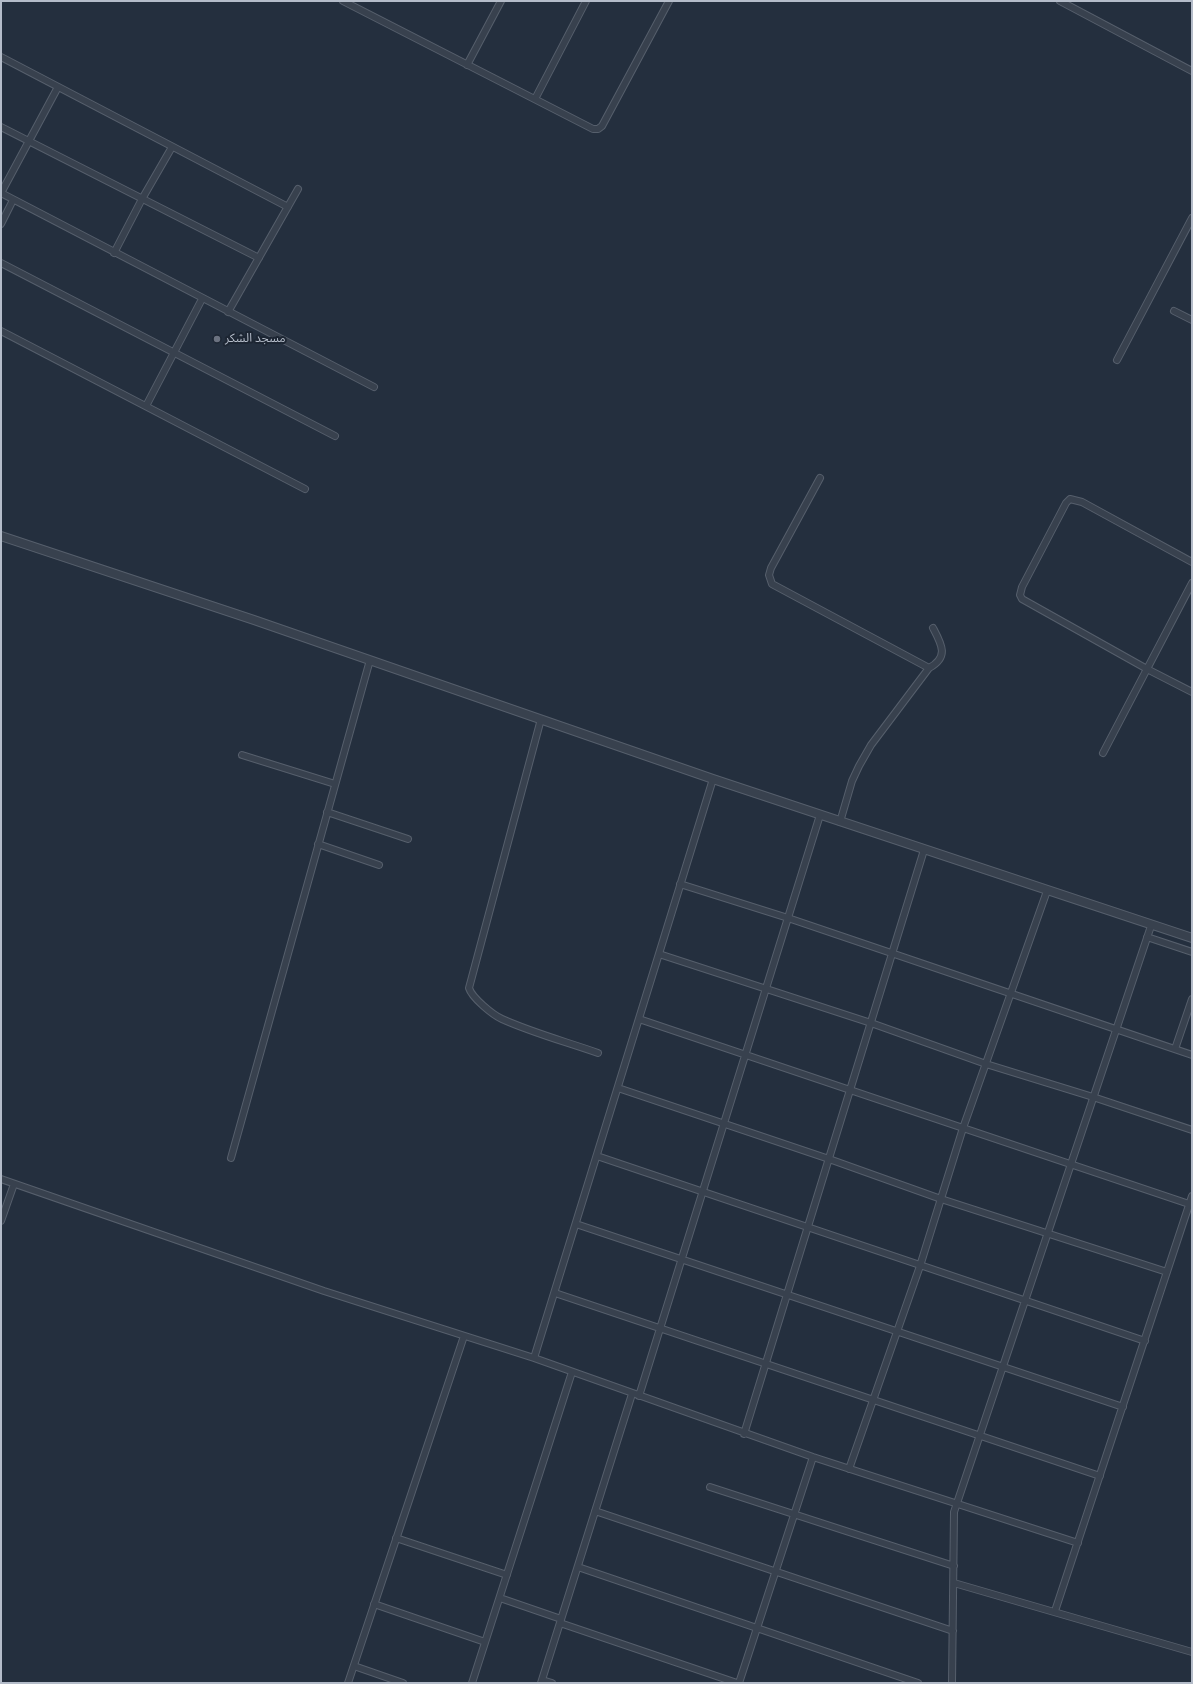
<!DOCTYPE html>
<html>
<head>
<meta charset="utf-8">
<style>
  body { margin:0 }
  #map { position:relative; width:1193px; height:1684px; overflow:hidden; background:#242f3e; font-family:"Nunito Sans",sans-serif }
  canvas { display:block }
  .frame { position:absolute; inset:0; border:2px solid #b4bcc9; pointer-events:none }
</style>
</head>
<body>
<div id="map">
<canvas width="1193" height="1684"></canvas>
<div class="frame"></div>
</div>
<script>
const context = document.querySelector('canvas').getContext('2d');
context.lineJoin = 'round';
function stroke(path, color, width, dash) {
  context.strokeStyle = color;
  context.lineWidth = width;
  context.lineCap = dash ? 'butt' : 'round';
  context.setLineDash(dash || []);
  context.stroke(path);
}
function label(font, color, halo, rows, align = 'center') {
  context.font = font + ' "Nunito Sans","Noto Sans Arabic",sans-serif';
  context.lineWidth = 4;
  context.setLineDash([]);
  context.textBaseline = 'middle';
  context.strokeStyle = halo;
  context.fillStyle = color;
  for (const [text, x, y, turn = 0] of rows) {
    context.save();
    context.translate(x, y);
    context.rotate((+turn || 0) * Math.PI / 180);
    context.textAlign = isNaN(turn) ? turn : align;
    if (halo) context.strokeText(text, 0, 0);
    context.fillText(text, 0, 0);
    context.restore();
  }
}
const minor = new Path2D(`
  M343 1 593 129H598L602 126 669 1
  M1060 1 1192 71
  M1 57 288 207
  M467 65 501 1
  M535 99 586 1
  M1 127 259 258
  M1 193 374 387
  M1 193 58 87
  M1 224 13 200
  M114 253 142 199 172 147
  M1 263 335 436
  M1174 311 1192 320
  M228 312 298 189
  M1 331 305 489
  M1117 360 1192 218
  M146 406 202 299
  M820 478 771 568 769 575 772 584 929 668
  M1192 562 1082 502 1070 499 1066 503 1022 587 1020 595 1022 599 1147 669 1192 692
  M541 719 469 988C472 998 493 1015 502 1019 533 1033 567 1042 598 1053
  M1103 753 1192 583
  M242 755 335 784
  M327 812 408 839
  M840 822 852 781 859 766 871 745 929 668C949 657 942 645 933 628
  M318 844 379 865
  M680 884 788 918 1192 1055
  M1147 937 1192 952
  M659 954 871 1023 986 1064 1093 1097 1192 1130
  M639 1019 1189 1204
  M1175 1049 1192 999
  M618 1088 829 1159 941 1199 1167 1272
  M597 1156 1145 1341
  M231 1158 370 660
  M1 1179 324 1291 534 1358 813 1457 1078 1543
  M1 1221 14 1184
  M576 1224 1123 1407
  M555 1293 1100 1476
  M534 1358 713 779
  M639 1396 820 815
  M744 1434 924 850
  M849 1469 920 1266 963 1128 1047 891
  M710 1487 954 1566
  M595 1511 953 1631
  M396 1538 507 1575
  M578 1567 918 1683
  M954 1583 1192 1652
  M500 1598 561 1619
  M374 1604 485 1642
  M1055 1611 1192 1196
  M560 1623 737 1683
  M354 1666 403 1683
  M542 1680 552 1683
  M348 1683 464 1336
  M472 1683 572 1372
  M541 1683 632 1394
  M739 1683 813 1457
  M952 1683 954 1512 1151 926`);
const tertiary = new Path2D(`
  M1 536 254 620 713 779 1192 938`);
stroke(minor, '#565f6c', 8);
stroke(tertiary, '#565f6c', 10);
stroke(minor, '#38414e', 6);
stroke(tertiary, '#38414e', 8);
for (const [x, y, r, color] of [
  [217,339,4,"#6b7280"]
]) {
  const dot = new Path2D();
  dot.arc(x, y, r, 0, 2 * Math.PI);
  context.fillStyle = color;
  context.fill(dot);
  stroke(dot, '#1d2633', 1.5);
}
label('12px', '#b4bcc9', '#1d2633', [
  ["مسجد الشكر",225,339]
], 'left');
</script>
</body>
</html>
